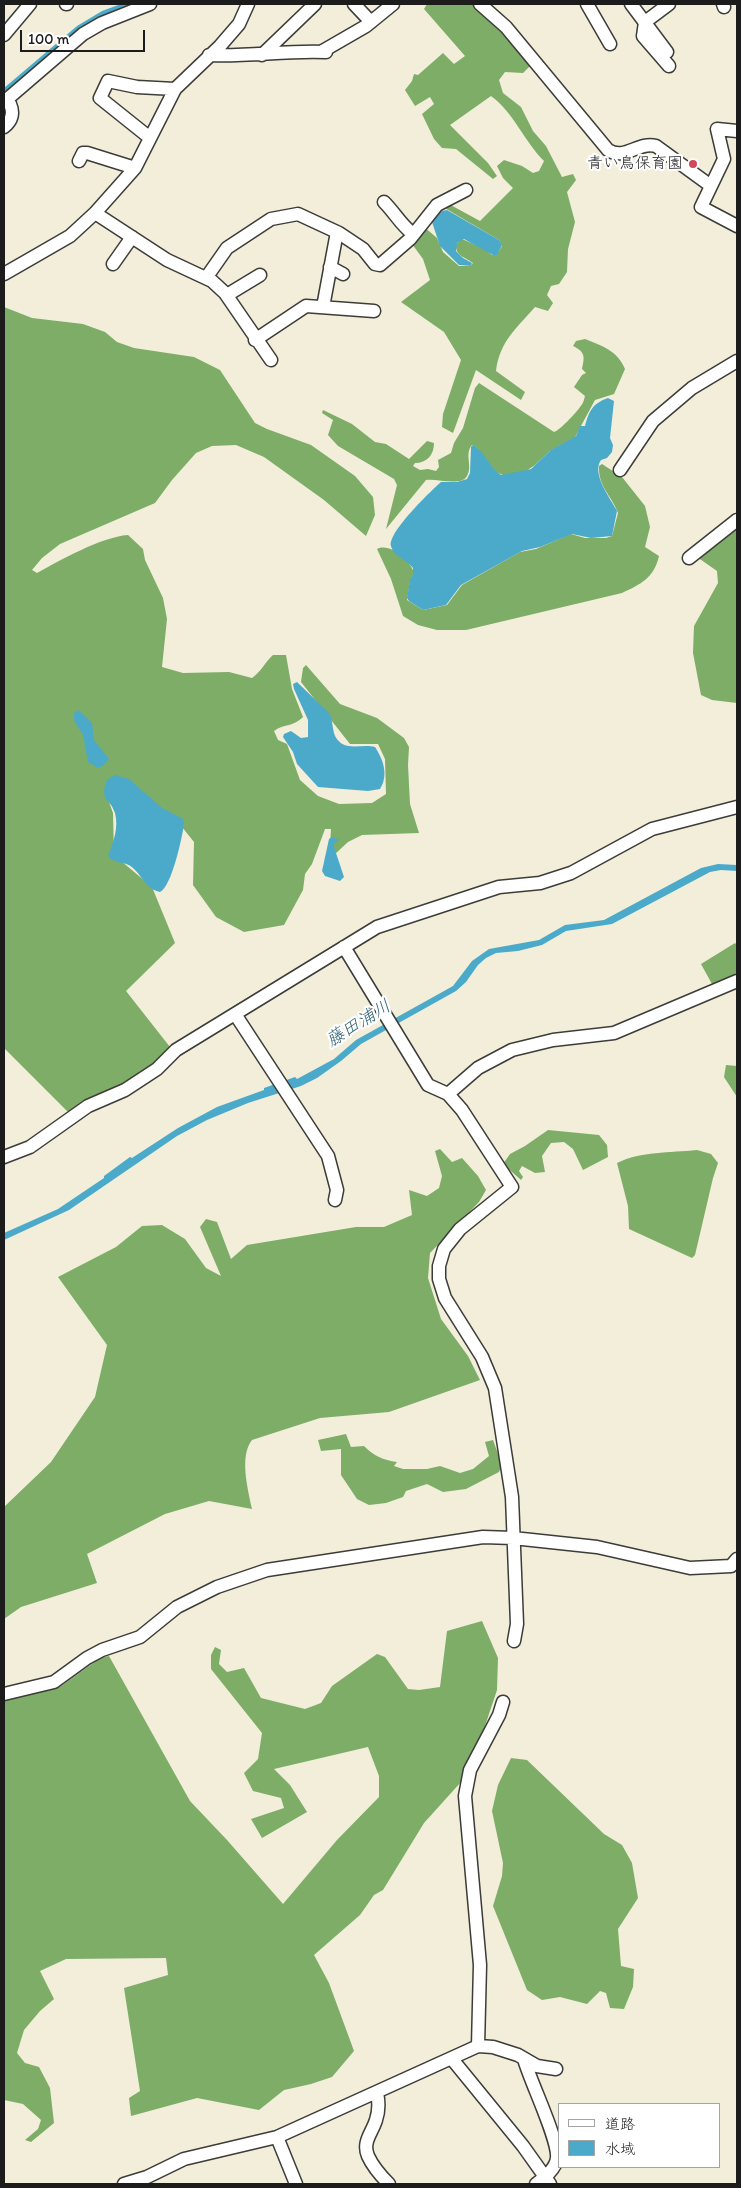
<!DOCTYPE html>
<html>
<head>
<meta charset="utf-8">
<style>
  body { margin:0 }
  #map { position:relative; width:741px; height:2188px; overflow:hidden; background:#f2eeda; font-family:Itim,"Klee One",sans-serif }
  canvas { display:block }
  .frame { position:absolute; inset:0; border:5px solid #1c1c1c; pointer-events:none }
  .legend { position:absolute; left:558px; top:2103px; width:162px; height:65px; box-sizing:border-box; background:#fff; border:1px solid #a4a4a4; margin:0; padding:6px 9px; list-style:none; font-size:15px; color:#1c1c1c }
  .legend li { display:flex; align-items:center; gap:10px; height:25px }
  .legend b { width:25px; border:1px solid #a4a4a4 }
  .scale { position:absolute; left:20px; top:30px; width:125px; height:22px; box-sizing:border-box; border:2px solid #1c1c1c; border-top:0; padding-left:6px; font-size:15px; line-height:18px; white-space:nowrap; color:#1c1c1c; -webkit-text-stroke:4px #fff; paint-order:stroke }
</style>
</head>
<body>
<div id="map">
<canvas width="741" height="2188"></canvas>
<div class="frame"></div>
<ul class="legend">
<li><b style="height:6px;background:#fff"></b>道路</li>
<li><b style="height:14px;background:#4baaca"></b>水域</li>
</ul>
<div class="scale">100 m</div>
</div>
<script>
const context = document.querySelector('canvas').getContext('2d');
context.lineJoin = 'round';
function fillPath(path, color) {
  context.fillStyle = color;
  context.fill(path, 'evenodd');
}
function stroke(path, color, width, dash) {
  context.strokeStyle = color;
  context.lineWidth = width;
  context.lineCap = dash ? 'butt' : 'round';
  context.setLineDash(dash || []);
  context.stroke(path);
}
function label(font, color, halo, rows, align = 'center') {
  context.font = font + ' Itim,"Klee One",sans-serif';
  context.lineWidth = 4.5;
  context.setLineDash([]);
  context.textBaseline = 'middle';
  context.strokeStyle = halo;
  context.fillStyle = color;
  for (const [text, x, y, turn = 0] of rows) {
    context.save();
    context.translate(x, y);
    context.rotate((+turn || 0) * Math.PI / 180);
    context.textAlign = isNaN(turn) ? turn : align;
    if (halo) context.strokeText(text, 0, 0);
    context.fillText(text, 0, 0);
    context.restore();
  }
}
fillPath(new Path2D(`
  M427 4H474L498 26 532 64 523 73 505 72 499 80 503 93 521 107 533 131 546 146 562 177 573 174 576 180 567 192 575 222 568 249 567 272 559 284 551 286 547 295 553 303 548 311 535 307C516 329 500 341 496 371L525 392 521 400 476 370 453 433 442 427 443 414 461 360 444 332 401 302 430 280 423 259 412 244 423 226 437 238 443 252 459 266 471 265 473 263C465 257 455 256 456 244L462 239 485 249 492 255 497 254 502 246 499 240 443 207 447 203 480 221 513 188 503 178 497 166 504 160 522 166 533 173 539 171 544 161C524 141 514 113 491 96L450 125 488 163 497 176 493 179 456 149 442 148 434 139 422 114 434 104 430 97 415 106 405 90 412 81 414 74 418 75 443 53 454 64 465 56 424 9Z
  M4 307 32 318 83 324 105 332 117 342 134 348 194 357 220 370 255 423 267 429 311 445 355 476 373 497 375 515 366 536 324 500 264 457 236 445 212 446 196 453 172 480 155 503 60 544 42 558 32 570 37 573C61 560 101 537 128 535L143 549 145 560 163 598 167 619 162 667 183 673 229 672 252 678C261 672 265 662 273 655H286L292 689 303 717C291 728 285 723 274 731L278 740 287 744 300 780 318 796 339 804 372 803 386 794 385 759 378 744H350L301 682 303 668 306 665 340 704 377 718 404 738 409 747 408 765 410 804 419 833 362 835 348 842 334 855 330 845 331 829H325L312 864 305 874 303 890 284 925 244 932 216 917 193 885 194 842 178 822 105 791 113 813 114 855 152 887 175 943 126 991 170 1047C143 1079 106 1093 69 1113L4 1048Z
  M585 339C602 346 617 350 625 369L614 394 595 400 575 437 550 451 535 465 526 471 505 476 496 472 477 448 472 445C464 454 473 466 467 476 461 487 437 478 426 480L386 529 397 485 394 479 338 446 328 435 333 420 322 413 323 410 352 424 375 442 386 444 409 459 427 441 434 443C434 455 427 463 415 463L413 466 420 470 428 469 436 471 439 467 438 460 451 453 454 443 463 428 475 388 479 383 554 432C559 431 576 413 580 407 583 404 584 400 585 396L574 387 582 375 586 373 582 369C585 356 585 352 573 346L576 341Z
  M602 464 622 477 645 506 650 527 645 547 659 556C654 578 641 584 622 593L466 630H437L418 625 403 616 391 579 377 549C390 542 411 561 414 573L410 582 407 600 423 610 447 605 462 585 520 552 536 549 571 534 585 538H606L612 536 618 513C612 496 598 487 599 466Z
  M737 526V703L712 700 701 695 693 653 694 626 718 583 717 571 697 557Z
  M735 943 737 945V975L712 984 701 964Z
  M726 1065 737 1066V1097L724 1077Z
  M548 1130 599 1135 607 1145 608 1157 583 1170 573 1149 564 1142 551 1143 542 1156 545 1172 535 1173 522 1166 519 1171 523 1177 521 1180 503 1164 510 1154 525 1146Z
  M440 1149 452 1162 462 1158 478 1176 486 1190 479 1202 430 1253 428 1278 441 1319 468 1356 480 1380 389 1412 320 1418 252 1440C239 1456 248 1490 252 1509L209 1501 165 1514 87 1554 97 1583 21 1607 4 1619V1507L51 1462 95 1397 107 1345 58 1277 116 1247 142 1226 162 1225 185 1239 206 1268 221 1276 200 1227 206 1219 217 1222 231 1259 247 1245 356 1227H384L412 1215 409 1190 427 1196 439 1188 442 1176 435 1151Z
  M697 1150 711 1154 718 1163 713 1178 695 1255 692 1258 629 1229 628 1206 617 1163C642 1151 669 1153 697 1150Z
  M346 1434 351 1447 364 1446C374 1456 383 1460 397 1462L394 1466 403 1469H427L440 1466 460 1473 473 1469 489 1456 485 1442 493 1440 502 1465 499 1472 466 1489 443 1492 427 1484 406 1491 403 1497 386 1503 369 1505 357 1499 341 1475V1449L321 1451 318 1440Z
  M482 1621 498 1658 497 1690 483 1732 461 1782 424 1823 383 1890 374 1895 360 1915 314 1955 329 1983 354 2051 332 2077 311 2084 284 2090 259 2110 197 2098 131 2116 129 2098 140 2091 124 1988 168 1975 166 1958 66 1959 40 1971 54 1999 40 2011 24 2030 17 2053 25 2063 39 2067 50 2088 54 2123 31 2142 25 2140 38 2129 41 2120 23 2104 4 2100V1701L60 1687 100 1658 109 1656 190 1801 227 1840 283 1904 337 1840 379 1797V1776L368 1747 274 1769 290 1785 307 1812 262 1838 251 1819 284 1808 281 1798 253 1791 244 1773 258 1759 262 1733 211 1669V1655L215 1647 221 1650 219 1664 227 1672 244 1668 261 1698 305 1709 321 1703 332 1686 377 1654 385 1657 408 1689 419 1690 440 1687 447 1631Z
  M511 1758 527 1760 604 1834 622 1845 632 1863 638 1898 618 1929 621 1966 634 1969 633 1987 624 2009 610 2008 606 1993 600 1991 587 2004 560 1997 542 2000 527 1990 493 1906 502 1876 503 1863 492 1811 498 1785Z`), '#7dad67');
fillPath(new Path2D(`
  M121 4H139L107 17 4 95V88L77 26 102 11Z
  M447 210 499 240 502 245 497 255H493L464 239 457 243 456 251 463 258 472 263 471 265H459L440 246 431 219 438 212Z
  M608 398 614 401 610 438 613 445 612 452 607 458 601 460C591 474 611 499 617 511L612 536 591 538 572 534 540 547 522 551 461 585 446 605 423 610 409 601 407 598 410 580 413 575V568C407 560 393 556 391 546 388 532 431 491 441 482H457L467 479 470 473 471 447 473 445C485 452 489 467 501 475L531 469 551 450 576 436 580 426H585C589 411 593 403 608 398Z
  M297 682 329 713C333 720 332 728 335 736 344 753 361 743 375 747 383 759 389 775 380 789L368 791 318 787 297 764 293 752 283 737 284 734 291 731 301 738 308 737V720L294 689 293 684Z
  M78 710 92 723 94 740 109 759 104 765 98 768 88 762 83 735 74 720V713Z
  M115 775 129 779 162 808 183 819 184 824C182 838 172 886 160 892 146 889 143 877 133 868 126 861 114 864 108 856 113 843 119 828 115 813 110 798 99 800 107 780Z
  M332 837 339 840 334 844V847L344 877 340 881 325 876 322 871 329 839Z
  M718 864 737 865V871L721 870 710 872 612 924 566 931 542 945 518 951 496 953 486 958 478 965 466 982 456 991 361 1044 341 1061 317 1078 301 1086 248 1103 207 1120 177 1136 69 1210 4 1240V1233L58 1209 104 1178V1176L130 1157 132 1158 178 1128 217 1107 264 1090V1088L295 1077 297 1079 334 1059 356 1040 453 986 472 961 489 949 539 940 565 925 604 920 701 868Z`), '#4baaca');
const minor = new Path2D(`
  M66 4H67
  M354 4 371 22
  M480 4 506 27 608 150C625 161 638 141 656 146L711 186
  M587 4 610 44
  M631 4 667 52
  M723 4 724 7
  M4 35 30 4
  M321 52 366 26 393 4
  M209 55C248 57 287 50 326 52
  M262 55 315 4
  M669 66 643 36 645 22 669 4
  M4 101 10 104C14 113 12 121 4 127
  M5 101 83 34 102 23 150 4
  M737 131 717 129 724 159 701 207 737 226
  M150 138 100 98 108 81 137 87 175 89
  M79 161 83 153H87L135 168
  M384 202C395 213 401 225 413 234
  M95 213 167 260 212 281 225 293 271 360
  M113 264 132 237
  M330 267 343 274
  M4 274 70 236 95 213 135 168 175 89 220 46 239 24 248 4
  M206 278 227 248 271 219 298 214 339 233 363 249 375 264 380 265 410 239 437 205 466 190
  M227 295 260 275
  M323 307 337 232
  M255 340 306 306 374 311
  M620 470 653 421 692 388 737 361
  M689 558 737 520
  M344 947 428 1085 448 1094 462 1110 512 1187 460 1229 444 1249 439 1266V1279L445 1298 482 1357 495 1388 512 1497 517 1624 514 1641
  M235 1014 328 1156 337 1190 335 1200
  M448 1094 478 1068 512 1050 553 1040 614 1033 737 981
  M4 1157 30 1147 88 1106 125 1090 157 1069 176 1050 377 927 499 887 540 883 571 873 652 829 737 807
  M4 1694 54 1682 87 1658 102 1650 140 1637 177 1607 217 1587 267 1570 483 1537 513 1538 597 1547 690 1568 731 1566 737 1559
  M478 2046 480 1965 465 1796 470 1770 499 1715 503 1702
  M452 2059 523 2146 550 2184
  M524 2059C530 2081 559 2140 557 2158 556 2169 544 2178 536 2184
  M377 2093C379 2102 379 2111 376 2120 372 2133 362 2142 368 2156 373 2167 381 2176 389 2184
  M277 2137 296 2184
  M124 2184 147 2177 184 2159 277 2137 478 2046 493 2047 518 2055 537 2066 556 2069`);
stroke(minor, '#3c3c38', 15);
stroke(minor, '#fff', 12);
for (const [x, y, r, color] of [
  [693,164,5,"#d1495b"]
]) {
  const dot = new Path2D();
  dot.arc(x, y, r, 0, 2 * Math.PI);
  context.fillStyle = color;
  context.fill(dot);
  stroke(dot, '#fff', 2);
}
label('16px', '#1c1c1c', '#fff', [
  ["青い鳥保育園",683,164]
], 'right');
label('italic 18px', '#346373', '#fff', [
  ["藤田浦川",359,1024,-32]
]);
</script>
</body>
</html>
